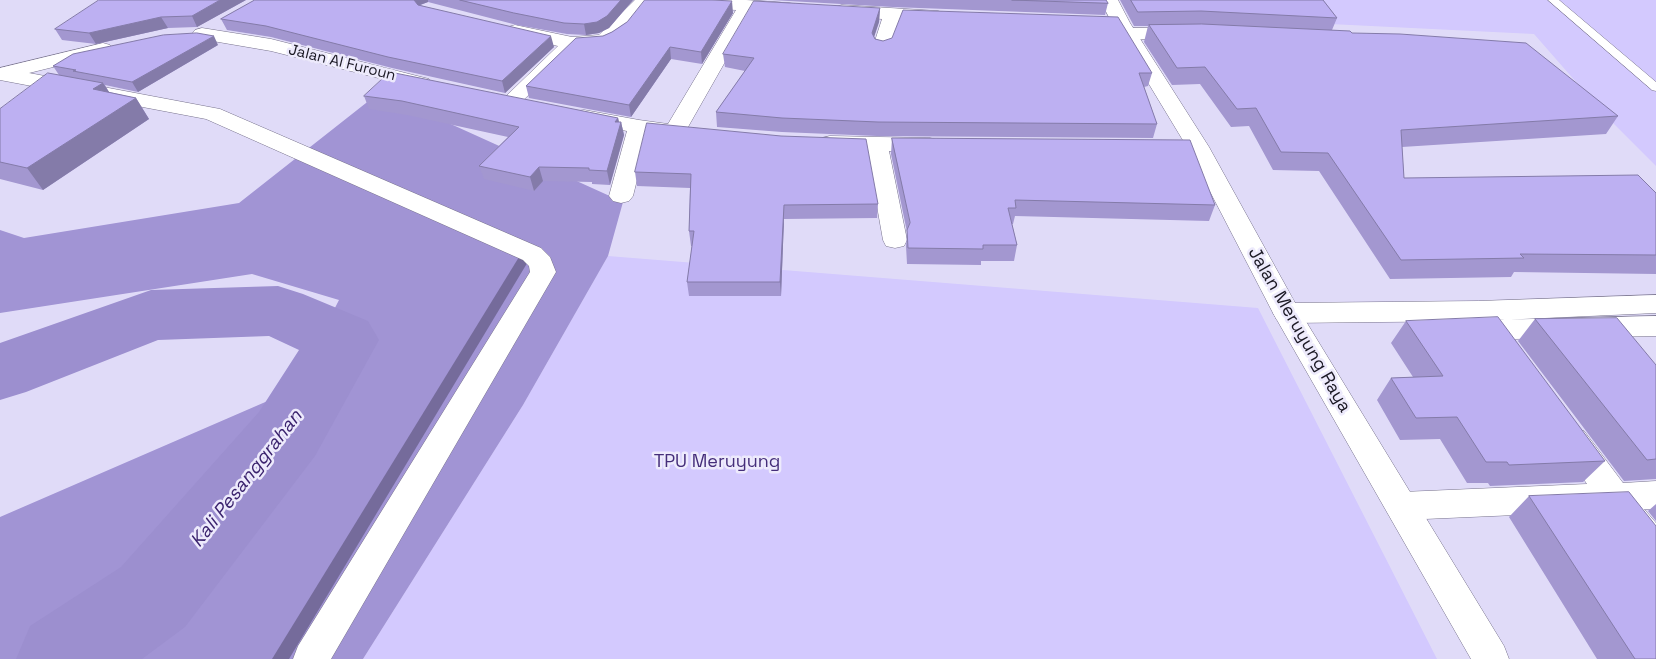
<!DOCTYPE html>
<html>
<head>
<meta charset="utf-8">
<style>
  body { margin:0 }
  canvas { display:block; background:#e0dbf8 }
</style>
</head>
<body>
<canvas width="1656" height="659"></canvas>
<script>
const context = document.querySelector('canvas').getContext('2d');
context.lineJoin = 'round';
function fillPath(path, color) {
  context.fillStyle = color;
  context.fill(path, 'evenodd');
}
function stroke(path, color, width, dash) {
  context.strokeStyle = color;
  context.lineWidth = width;
  context.lineCap = dash ? 'butt' : 'round';
  context.setLineDash(dash || []);
  context.stroke(path);
}
function label(font, color, halo, rows, align = 'center') {
  context.font = font + ' "Space Grotesk",sans-serif';
  context.lineWidth = 5;
  context.setLineDash([]);
  context.textBaseline = 'middle';
  context.strokeStyle = halo;
  context.fillStyle = color;
  for (const [text, x, y, turn = 0] of rows) {
    context.save();
    context.translate(x, y);
    context.rotate((+turn || 0) * Math.PI / 180);
    context.textAlign = isNaN(turn) ? turn : align;
    if (halo) context.strokeText(text, 0, 0);
    context.fillText(text, 0, 0);
    context.restore();
  }
}
fillPath(new Path2D(`
  M1312 0H1656V166L1605 115 1534 34 1330 24Z
  M608 256 1258 308 1437 659H363L523 405Z`), '#d3c9fe');
fillPath(new Path2D(`
  M380 92 623 202 608 256 523 405 363 659H0V517L293 390 339 300 252 274 0 313V230L24 238 239 203Z`), '#a194d4');
fillPath(new Path2D(`
  M523 256 529 260 289 659H272L519 257Z`), '#756b9b');
fillPath(new Path2D(`
  M278 286 303 294 368 321 379 340 315 456 185 627 142 659H16L30 626 121 567 259 412 299 350 269 336 158 340 26 392 0 400V343L151 290Z`), '#9c8fcf');
const service = new Path2D(`
  M1548 0H1559L1656 82V91L1652 90Z`);
const minor = new Path2D(`
  M635 0H746L789 3 795 4 798 8 795 12 789 13 754 11 688 127 694 132 691 137 683 139 648 135 633 196 629 201 621 203 613 201 609 196 627 131 576 121 573 116 576 111 584 110 639 120 668 124 736 10 650 5 612 44 578 48 517 106 510 108 503 106 500 102 558 46 508 35 506 31 508 27 515 25 572 37 599 35Z
  M842 5 938 11 945 13 947 17 945 21 938 23 901 20 890 51 883 53 876 51 873 47 882 19 836 15 833 11 836 7Z
  M1184 27 1191 29 1193 33 1191 37 1128 40 1121 38 1118 34 1121 30 1128 28Z
  M202 28 271 39 429 79 432 83 429 87 422 89 271 51 195 38 192 34 195 30Z
  M103 43 110 45 113 49 110 53 29 73 220 109 541 248 550 257 556 272 331 659H293L298 646 530 272 529 266 523 260 206 119 0 80V68Z
  M830 136 930 138 938 140 941 145 938 150 930 152 889 151 907 240 904 246 895 248 886 246 883 240 867 150 822 148 819 143 822 138Z
  M1656 295V313L1478 321 1287 323 1277 320 1273 313 1277 306 1287 303 1478 301Z
  M1656 316V336L1514 339 1520 349 1516 356C1494 363 1488 347 1478 330L1482 323 1492 320Z
  M1573 428 1584 431 1623 483 1656 481V509H1644L1656 523V563L1644 559 1607 511 1402 520 1390 516 1386 506 1390 496 1402 492 1587 484 1558 440 1562 431Z`);
const secondary = new Path2D(`
  M1100 0H1118L1130 23 1209 147 1299 310 1504 646 1509 659H1471L1273 313 1187 147 1112 23Z`);
stroke(service, '#77728c', 1);
stroke(minor, '#77728c', 1);
stroke(secondary, '#77728c', 1);
fillPath(service, '#fff');
fillPath(minor, '#fff');
fillPath(secondary, '#fff');
fillPath(new Path2D(`
  M246 0 197 27 168 28 96 44 62 40 55 29Z
  M255 0H633L609 28 599 33 586 35 567 34 517 25 428 2 420 5 554 47 505 93 392 68 271 37 227 30 221 19Z
  M772 0H1106L1108 3 1105 15 893 7Z
  M1120 0H1323L1337 18 1332 30 1352 33 1618 116 1606 134 1402 147 1404 178 1656 193V274L1514 272 1511 277 1390 279 1319 171 1273 170 1249 126 1231 127 1200 84 1172 85 1144 42 1148 26H1134Z
  M880 8 879 22 874 37 875 39 883 41 1152 73 1148 86 1144 87 1157 124 1153 138 877 136 782 132 717 127 716 112 745 71 725 67 723 54Z
  M733 13 702 64 671 59 631 117 529 98 526 86 603 36 612 32 627 22Z
  M218 45 138 92 105 85 109 92 136 98 149 119 43 190 0 179V109L59 75 53 66Z
  M364 96 618 118 619 122H621L624 135 610 185 592 184V182L543 181 534 191 484 179 479 166 508 137 407 115 369 109Z
  M647 123 878 204 877 218 784 219 781 296H689L687 282 692 246H691L689 231 690 188 637 186 635 172Z
  M892 138 1215 205 1209 221 1015 216 1013 224H1012L1017 245 1014 261H981V265L907 264 906 246 907 232 891 154Z
  M1535 319 1656 365V479L1624 481 1518 341Z
  M1406 321 1605 461 1583 482 1490 486 1488 483H1467L1440 439 1400 440 1377 400 1391 378 1413 377 1391 343Z
  M1529 496 1656 659H1597L1509 517Z
  M1656 504V521L1648 511Z`), '#a397d0');
fillPath(new Path2D(`
  M220 0H246L197 27 192 16Z
  M414 0H428V2L420 5 417 10Z
  M621 0H633L609 28 599 33 586 35 584 24Z
  M732 1 733 13 702 64 701 52Z
  M880 8 879 22 871 46 872 33Z
  M161 17 168 28 96 44 89 33Z
  M214 36 218 45 138 92 132 82Z
  M551 36 554 47 505 93 502 81Z
  M670 47 671 59 631 117 629 105Z
  M103 83 117 104 93 89Z
  M136 98 149 119 43 190 27 168Z
  M618 118 620 127 621 122 624 135 610 185 607 171 615 122Z
  M539 167 543 181 534 191 530 177Z
  M784 205V219L781 296 780 282Z`), '#847ba9');
const building = new Path2D(`
  M99 0H220L192 16 161 17 89 33 55 29Z
  M255 0H414L418 5 551 36 502 81 388 57 266 26 221 19Z
  M460 0H621L607 16 597 22 584 24 564 23 514 13Z
  M645 0H712L732 1 701 52 670 47 629 105 526 86 576 38 603 36 612 32 627 22Z
  M1012 0H1106L1108 3Z
  M1131 0H1323L1337 18 1201 11 1138 12Z
  M754 1 880 8 872 33 875 39 883 41 892 38 903 10 1118 17 1152 73H1139L1157 124 878 122 782 118 716 112 754 58 723 54Z
  M1202 24 1350 31 1352 33 1400 34 1526 43 1618 116 1401 130 1404 178 1638 175 1656 193V255L1520 254 1524 258 1401 260 1328 153 1281 152 1256 108 1237 109 1205 67 1177 68 1149 25Z
  M197 33 214 36 132 82 73 71 76 70 53 66 73 54 163 35Z
  M390 72 618 118 615 122H621L607 171 589 170V168L539 167 530 177 479 166 519 127 402 101 364 96Z
  M48 73 103 83 93 89 136 98 27 168 0 162V109Z
  M647 123 781 136 866 139 878 204 784 205 780 282H687L694 231H689L691 174 635 172Z
  M892 138 1190 140 1215 205 1015 200 1016 208H1008L1017 245H983V249L908 248 907 230 910 223Z
  M1498 317 1605 461 1509 465 1507 462H1486L1457 417 1416 418 1391 378 1443 376 1406 321Z
  M1617 318 1656 365V459L1647 460 1535 319Z
  M1629 492 1656 526V659H1635L1529 496Z`);
fillPath(building, '#bdb0f2');
stroke(building, '#847ba9', 1);
label('15px', '#1a1823', '#edeafc', [
  ["Jalan Al Furoun",342,63,14]
]);
label('18px', '#1a1823', '#edeafc', [
  ["Jalan Meruyung Raya",1299,330,60]
]);
label('18px', '#452e7a', '#edeafc', [
  ["TPU Meruyung",717,462]
]);
label('italic 19px', '#3b236e', '#edeafc', [
  ["Kali Pesanggrahan",247,479,-52]
]);
</script>
</body>
</html>
